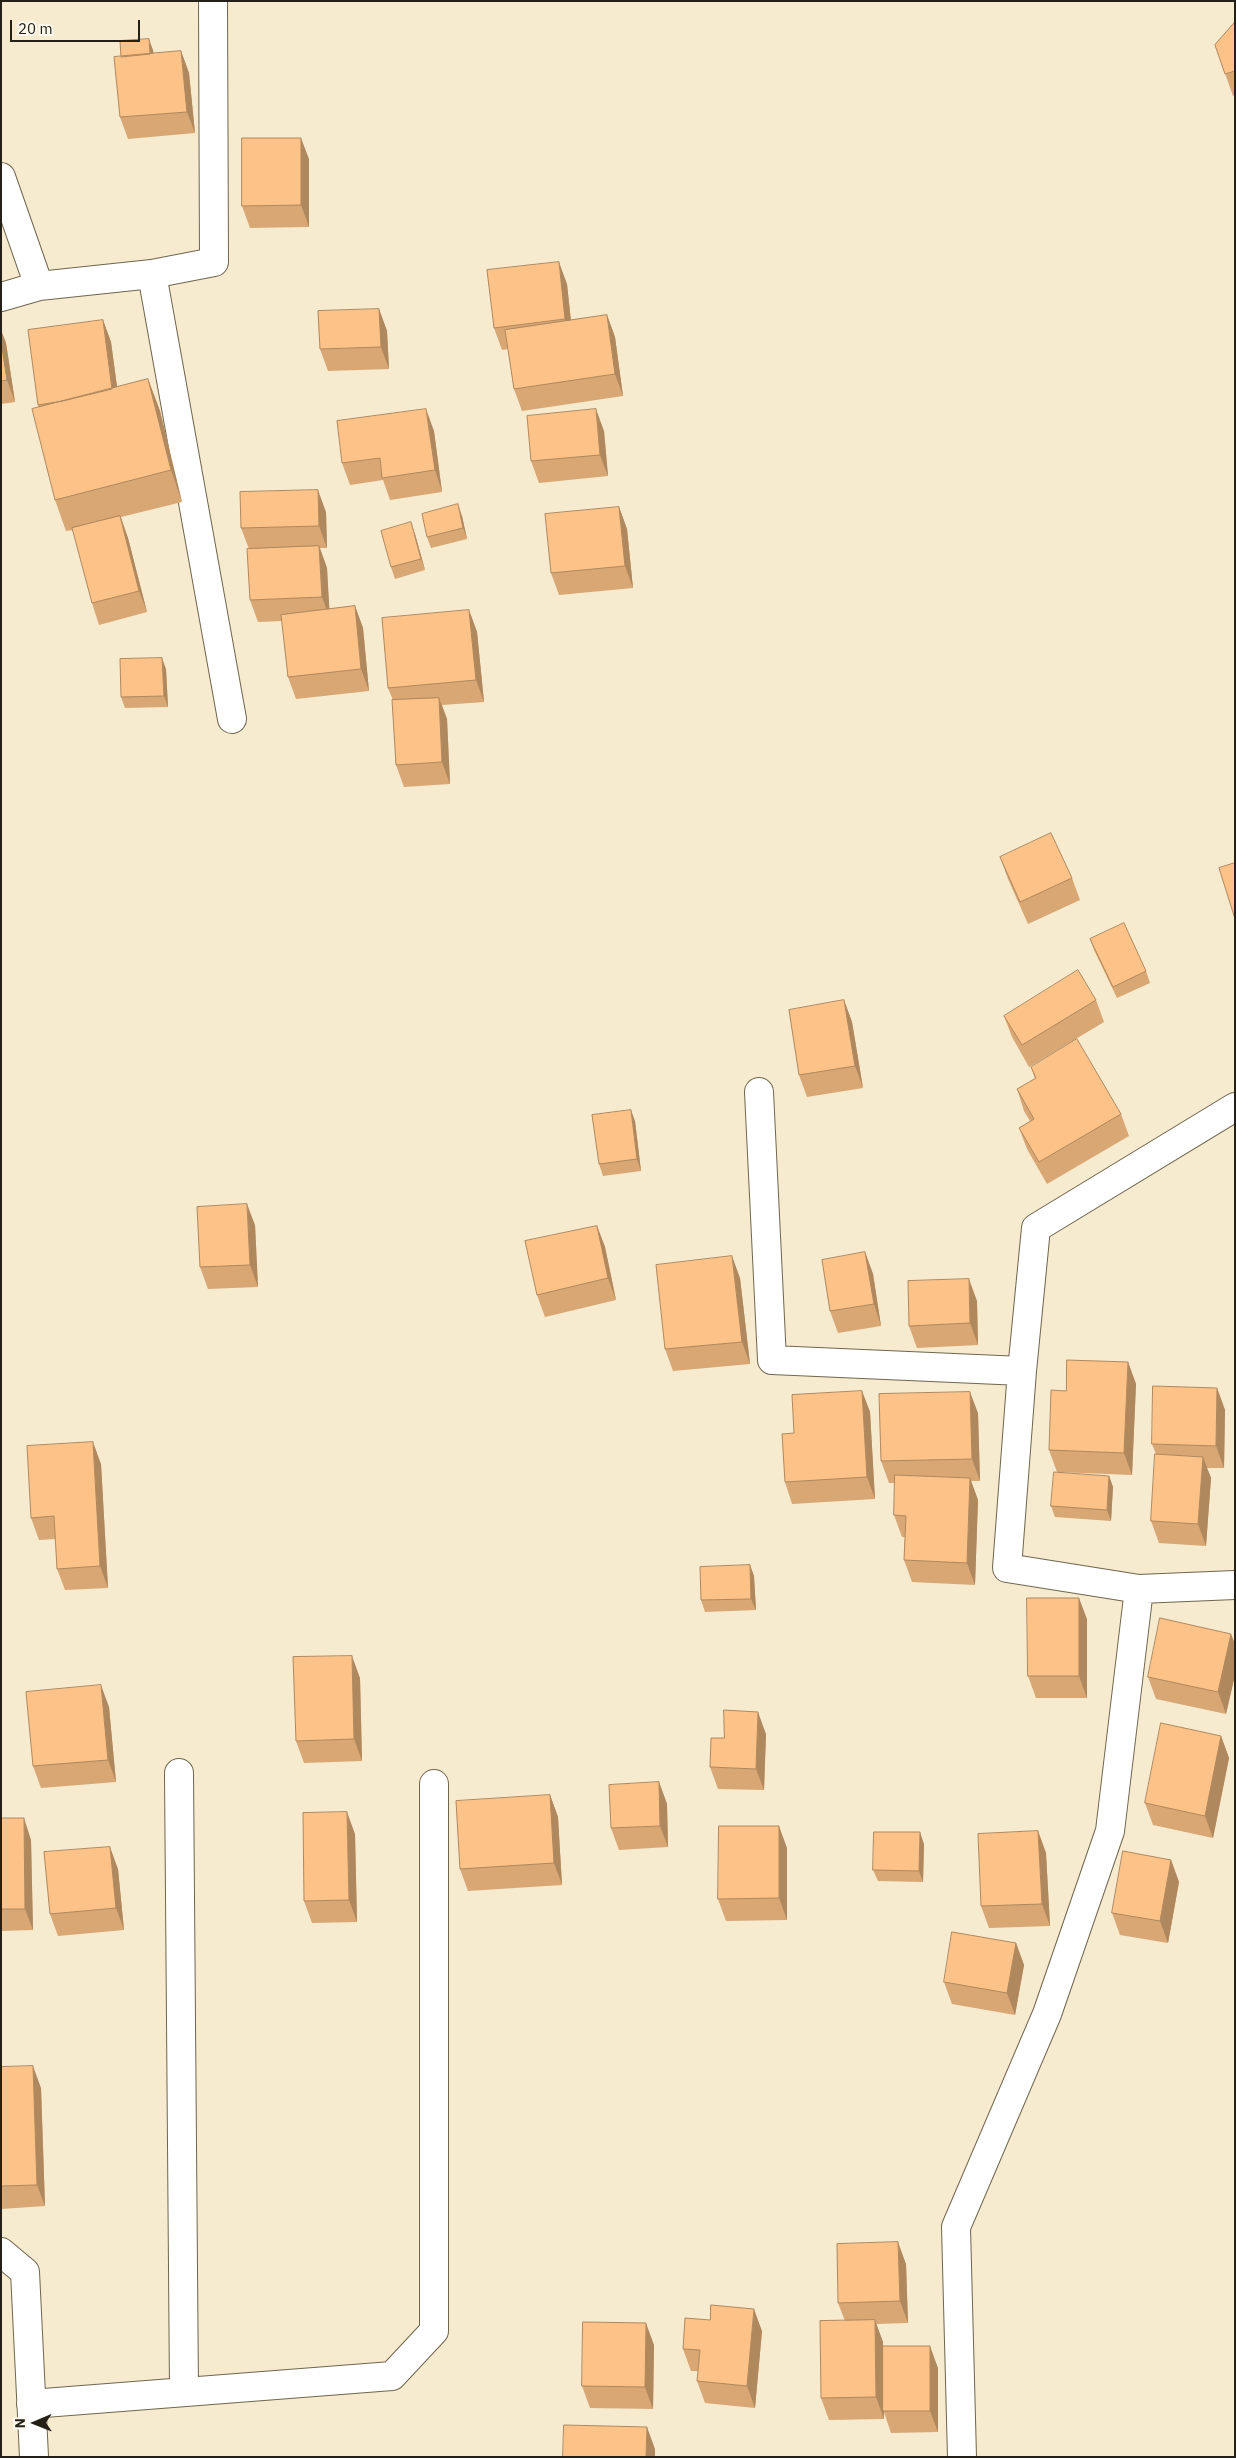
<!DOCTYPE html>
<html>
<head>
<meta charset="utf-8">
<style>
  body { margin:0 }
  #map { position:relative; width:1236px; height:2458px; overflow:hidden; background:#f6eacf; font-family:"IBM Plex Sans",sans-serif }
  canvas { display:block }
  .frame { position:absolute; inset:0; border:2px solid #252017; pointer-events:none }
  .north { position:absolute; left:10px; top:2398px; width:50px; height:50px; -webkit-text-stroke:4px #fdf8ed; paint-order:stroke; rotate:269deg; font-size:14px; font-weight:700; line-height:20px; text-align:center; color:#252017 }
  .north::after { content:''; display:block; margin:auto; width:18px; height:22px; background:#252017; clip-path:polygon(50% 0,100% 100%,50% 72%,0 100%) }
  .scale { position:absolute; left:10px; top:20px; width:130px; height:22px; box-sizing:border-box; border:2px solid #252017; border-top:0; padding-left:6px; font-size:15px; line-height:18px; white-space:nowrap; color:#252017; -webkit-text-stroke:4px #fdf8ed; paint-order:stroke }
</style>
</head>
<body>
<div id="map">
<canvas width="1236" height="2458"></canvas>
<div class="frame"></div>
<div class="north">N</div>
<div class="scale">20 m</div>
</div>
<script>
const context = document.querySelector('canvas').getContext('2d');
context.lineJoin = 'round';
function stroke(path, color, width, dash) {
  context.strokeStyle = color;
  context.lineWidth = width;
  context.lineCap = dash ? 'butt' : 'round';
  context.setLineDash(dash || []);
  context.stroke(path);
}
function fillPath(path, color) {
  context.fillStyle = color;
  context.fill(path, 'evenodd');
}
const minor = new Path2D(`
  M1 177 39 286
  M152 274 232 719
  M1 297 39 286 152 274 214 262 213 1
  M759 1092 772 1360 1022 1371 1007 1568 1139 1589
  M1022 1371 1036 1228 1235 1107
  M179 1773 184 2392
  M1 2252 25 2272 34 2457
  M31 2404 392 2376 434 2331V1784
  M962 2457 956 2227 1047 2014 1110 1831 1139 1589 1235 1585`);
stroke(minor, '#70664e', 30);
stroke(minor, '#fff', 28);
fillPath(new Path2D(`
  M1235 22V95L1233 96 1215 45Z
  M153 50 154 54 181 51 189 73 195 133 128 139 120 117 121 57Z
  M309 159V227L250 228 242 206Z
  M567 284 571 320 607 315 615 337 623 396 522 411 514 389 508 349 502 350 494 328Z
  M379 309 387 331 389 369 328 371 320 349Z
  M103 320 111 342 117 387 148 379 160 411 182 502 121 517 128 538 147 612 99 625 92 603 73 530 66 531 55 500 38 405Z
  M1 330 6 343 15 402 1 404Z
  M434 431 442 492 390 500 383 480 350 485 342 463Z
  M604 431 608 476 539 483 531 461Z
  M619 507 627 529 633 588 559 595 551 573Z
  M326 512 327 548H320L327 568 329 609 355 606 363 628 369 691 296 699 288 677 282 621 258 622 250 600 249 549 241 528Z
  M462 516 467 539 431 548 427 537Z
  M415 534 425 570 395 579 391 567Z
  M469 610 477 632 484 702 442 705 447 719 450 784 404 787 396 765 393 700 388 688Z
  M166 669 168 707 125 708 121 697Z
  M1000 857 1072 878 1080 900 1028 924 1008 879Z
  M1090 939 1146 971 1150 983 1117 998 1094 950Z
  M844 1000 852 1022 863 1088 807 1097 799 1075Z
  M1096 1000 1104 1022 1029 1067 1012 1037 1004 1016Z
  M1031 1067 1121 1114 1129 1136 1047 1184 1027 1149 1019 1128 1030 1121 1024 1111 1017 1089 1035 1079Z
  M635 1121 641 1171 603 1176 599 1164Z
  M255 1225 258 1287 208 1289 200 1267Z
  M597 1226 605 1247 616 1300 545 1317 537 1295Z
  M865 1252 873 1274 881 1326 838 1333 830 1311Z
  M740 1278 750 1364 673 1371 665 1349Z
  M977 1301 978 1345 917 1348 909 1326Z
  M1128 1362 1136 1384 1132 1475 1057 1472 1049 1450Z
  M1217 1388 1225 1410 1224 1468H1207L1211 1478 1206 1546 1159 1543 1151 1521 1156 1454 1152 1444Z
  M862 1391 870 1412 875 1499 792 1504 785 1482 794 1433Z
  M978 1413 980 1481H971L978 1500 975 1585 912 1582 904 1560 905 1537H902L894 1515 895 1483H889L881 1461Z
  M101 1464 108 1588 65 1590 57 1569 56 1539 39 1540 31 1518Z
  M1109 1476 1113 1487 1111 1521 1055 1517 1051 1506Z
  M750 1565 754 1576 756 1610 705 1612 701 1600Z
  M1087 1619V1698H1036L1028 1676Z
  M1235 1644V1675L1226 1714 1156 1699 1148 1677Z
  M360 1678 362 1761 304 1763 296 1741Z
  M109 1707 116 1782 41 1788 33 1766Z
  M766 1734 764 1790 718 1789 710 1767 724 1738Z
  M1221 1736 1229 1758 1213 1838 1153 1825 1145 1803Z
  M659 1782 667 1804 668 1847 619 1850 611 1828Z
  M550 1795 558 1817 562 1885 468 1891 460 1869Z
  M1 1818 31 1840 33 1930 1 1931Z
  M1038 1831 1046 1853 1050 1926 989 1928 981 1906Z
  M355 1834 357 1922 312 1923 304 1901Z
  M924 1844 923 1882 878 1881 873 1870Z
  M787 1848V1920L726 1921 718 1899Z
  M1171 1860 1179 1882 1168 1943 1120 1935 1112 1913Z
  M118 1869 124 1930 58 1936 50 1914Z
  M1016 1943 1024 1965 1015 2015 952 2004 944 1982Z
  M1 2067 41 2088 45 2206 1 2209Z
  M906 2264 908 2323 876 2324 883 2342V2375L938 2368V2432L891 2433 884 2412V2419L829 2420 821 2398 845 2321 838 2303Z
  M762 2331 755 2408 705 2403 697 2381 698 2371H691L683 2349Z
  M654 2345 653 2409 590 2408 582 2386Z`), '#d9a774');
fillPath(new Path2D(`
  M149 39 153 50 155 76 151 65Z
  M181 51 189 73 195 133 187 112Z
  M301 138 309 159V227L301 205Z
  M559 262 567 284 573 341 565 319Z
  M379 309 387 331 389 369 381 347Z
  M607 315 615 337 623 396 615 374Z
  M103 320 111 342 121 416 113 394Z
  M1 330 6 343 15 402 7 380 1 342Z
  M148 379 160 411 182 502 171 470Z
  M426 409 434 431 442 492 435 470Z
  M596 409 604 431 608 476 600 455Z
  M318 490 326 512 327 548 319 526Z
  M458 504 462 516 467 539 463 528Z
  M619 507 627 529 633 588 625 566Z
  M120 516 128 538 147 612 139 591Z
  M411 522 415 534 425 570 421 559Z
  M319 546 327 568 330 619 322 597Z
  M355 606 363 628 369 691 361 669Z
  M469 610 477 632 484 702 476 680Z
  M162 658 166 669 168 707 164 696Z
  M439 698 447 719 450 784 442 762Z
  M844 1000 852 1022 863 1088 855 1066Z
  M631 1110 635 1121 641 1171 637 1159Z
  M247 1204 255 1225 258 1287 250 1265Z
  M597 1226 605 1247 616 1300 608 1278Z
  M865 1252 873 1274 881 1326 874 1304Z
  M732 1256 740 1278 750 1364 742 1342Z
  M969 1279 977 1301 978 1345 970 1323Z
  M1128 1362 1136 1384 1132 1475 1124 1453Z
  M1217 1388 1225 1410 1224 1468 1216 1446Z
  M862 1391 870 1412 875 1499 867 1477Z
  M970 1392 978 1413 980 1481 972 1459Z
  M93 1442 101 1464 108 1588 100 1566Z
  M1203 1457 1211 1478 1206 1546 1198 1524Z
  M1109 1476 1113 1487 1111 1521 1107 1510Z
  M970 1478 978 1500 975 1585 967 1563Z
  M750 1565 754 1576 756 1610 751 1599Z
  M1079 1598 1087 1619V1698L1079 1676Z
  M1231 1634 1235 1644V1675L1226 1714 1218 1692Z
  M352 1656 360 1678 362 1761 354 1739Z
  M101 1685 109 1707 116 1782 108 1760Z
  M758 1712 766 1734 764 1790 756 1769Z
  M1221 1736 1229 1758 1213 1838 1205 1816Z
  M659 1782 667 1804 668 1847 660 1826Z
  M550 1795 558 1817 562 1885 554 1863Z
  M347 1812 355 1834 357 1922 349 1900Z
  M24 1818 31 1840 33 1930 25 1909Z
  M779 1826 787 1848V1920L779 1898Z
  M1038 1831 1046 1853 1050 1926 1042 1904Z
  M920 1832 924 1844 923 1882 919 1871Z
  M110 1847 118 1869 124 1930 116 1908Z
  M1171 1860 1179 1882 1168 1943 1160 1921Z
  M1016 1943 1024 1965 1015 2015 1007 1993Z
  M33 2066 41 2088 45 2206 37 2185Z
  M898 2242 906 2264 908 2323 900 2301Z
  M754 2309 762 2331 755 2408 747 2386Z
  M875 2320 883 2342 884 2419 876 2397Z
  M646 2323 654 2345 653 2409 645 2387Z
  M930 2346 938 2368V2432L930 2411Z
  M647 2427 655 2449V2457H646Z`), '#b0885e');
const building = new Path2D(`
  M1235 22V71L1225 74 1215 45Z
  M149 39 150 54 121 57 120 41Z
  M181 51 187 112 120 117 114 57Z
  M242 138H301V205L242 206Z
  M559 262 565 319 494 328 487 270Z
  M379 309 381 347 320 349 318 311Z
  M607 315 615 374 514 389 505 330Z
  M103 320 112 389 63 401 38 405 28 330Z
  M1 342 7 380 1 381Z
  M148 379 171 470 55 500 32 409Z
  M426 409 435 470 382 478 380 458 342 463 337 421Z
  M596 409 600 455 531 461 527 416Z
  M318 490 319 526 241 528 240 492Z
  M458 504 463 528 427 537 422 514Z
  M619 507 625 566 551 573 545 514Z
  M120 516 139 591 92 603 72 528Z
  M411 522 421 559 391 567 381 531Z
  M319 546 322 597 250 600 247 549Z
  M355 606 361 669 288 677 281 615Z
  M469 610 476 680 388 688 382 618Z
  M162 658 164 696 121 697 120 659Z
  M439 698 442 762 396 765 392 700Z
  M1051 833 1072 878 1020 902 1000 857Z
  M1235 863V919L1219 868Z
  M1124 923 1146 971 1113 987 1090 939Z
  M1078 970 1096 1000 1022 1045 1004 1016Z
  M844 1000 855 1066 799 1075 789 1010Z
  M1077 1039 1121 1114 1039 1162 1019 1128 1034 1119 1017 1089 1036 1078 1031 1067Z
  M631 1110 637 1159 599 1164 592 1115Z
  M247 1204 250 1265 200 1267 197 1207Z
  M597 1226 608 1278 537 1295 525 1241Z
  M865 1252 874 1304 830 1311 822 1260Z
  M732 1256 742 1342 665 1349 656 1265Z
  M969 1279 970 1323 909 1326 908 1281Z
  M1067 1360 1128 1362 1124 1453 1049 1450 1051 1390 1066 1391Z
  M1153 1386 1217 1388 1216 1446 1152 1444Z
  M862 1391 867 1477 785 1482 782 1434 794 1433 792 1395Z
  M970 1392 972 1459 881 1461 879 1394Z
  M93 1442 100 1566 57 1569 54 1516 31 1518 27 1446Z
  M1155 1454 1203 1457 1198 1524 1151 1521Z
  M1054 1472 1109 1476 1107 1510 1051 1506Z
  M895 1475 970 1478 967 1563 904 1560 906 1516 894 1515Z
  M750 1565 751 1599 701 1600 700 1567Z
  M1027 1598H1079V1676H1028Z
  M1160 1618 1231 1634 1218 1692 1148 1677Z
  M352 1656 354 1739 296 1741 293 1657Z
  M101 1685 108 1760 33 1766 26 1692Z
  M724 1710 758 1712 756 1769 710 1767 711 1738H724Z
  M1161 1723 1221 1736 1205 1816 1145 1803Z
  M659 1782 660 1826 611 1828 609 1785Z
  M550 1795 554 1863 460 1869 456 1801Z
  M347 1812 349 1900 304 1901 303 1813Z
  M1 1818H24L25 1909H1Z
  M719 1826H779V1898L718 1899Z
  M1038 1831 1042 1904 981 1906 978 1834Z
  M874 1832H920L919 1871 873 1870Z
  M110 1847 116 1908 50 1914 44 1852Z
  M1123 1851 1171 1860 1160 1921 1112 1913Z
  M952 1932 1016 1943 1007 1993 944 1982Z
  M33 2066 37 2185 1 2186V2067Z
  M898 2242 900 2301 838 2303 837 2244Z
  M711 2305 754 2309 747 2386 697 2381 700 2350 683 2349 685 2318 710 2320Z
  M875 2320 876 2397 821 2398 820 2321Z
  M583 2322 646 2323 645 2387 582 2386Z
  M883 2346H930V2411H883Z
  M564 2425 647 2427 646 2457H563Z`);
fillPath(building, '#fcc287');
stroke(building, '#b0885e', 1);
</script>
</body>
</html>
